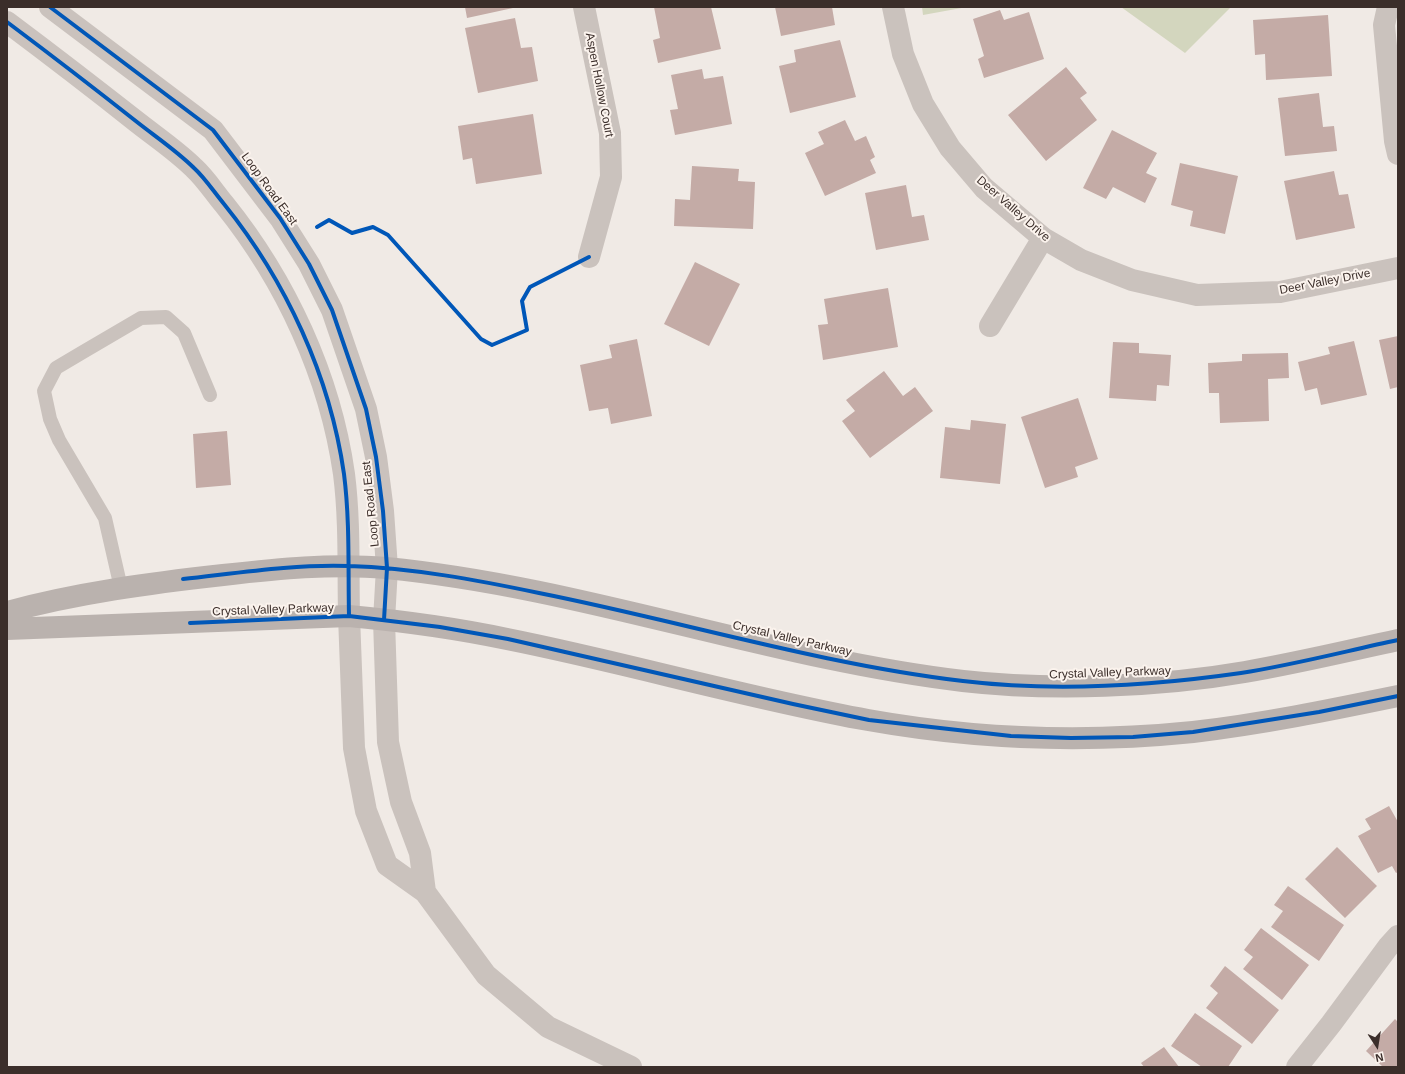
<!DOCTYPE html>
<html>
<head>
<meta charset="utf-8">
<style>
  body { margin:0 }
  #map { position:relative; width:1405px; height:1074px; overflow:hidden; background:#f0eae5; font-family:Helvetica,sans-serif }
  canvas { display:block }
  .frame { position:absolute; inset:0; border:8px solid #3b2e2a; pointer-events:none }
  .north { position:absolute; left:1357px; top:1026px; width:40px; height:40px; -webkit-text-stroke:3px #fbf3ed; paint-order:stroke; rotate:168deg; font-size:11px; font-weight:700; line-height:16px; text-align:center; color:#3b2e2a }
  .north::after { content:''; display:block; margin:auto; width:14px; height:18px; background:#3b2e2a; clip-path:polygon(50% 0,100% 100%,50% 72%,0 100%) }
</style>
</head>
<body>
<div id="map">
<canvas width="1405" height="1074"></canvas>
<div class="frame"></div>
<div class="north">N</div>
</div>
<script>
const context = document.querySelector('canvas').getContext('2d');
context.lineJoin = 'round';
function fillPath(path, color) {
  context.fillStyle = color;
  context.fill(path, 'evenodd');
}
function stroke(path, color, width, dash) {
  context.strokeStyle = color;
  context.lineWidth = width;
  context.lineCap = dash ? 'butt' : 'round';
  context.setLineDash(dash || []);
  context.stroke(path);
}
function label(font, color, halo, rows, align = 'center') {
  context.font = font + ' Helvetica,sans-serif';
  context.lineWidth = 4;
  context.setLineDash([]);
  context.textBaseline = 'middle';
  context.strokeStyle = halo;
  context.fillStyle = color;
  for (const [text, x, y, turn = 0] of rows) {
    context.save();
    context.translate(x, y);
    context.rotate((+turn || 0) * Math.PI / 180);
    context.textAlign = isNaN(turn) ? turn : align;
    if (halo) context.strokeText(text, 0, 0);
    context.fillText(text, 0, 0);
    context.restore();
  }
}
fillPath(new Path2D(`
  M922 7H967L923 15Z
  M1121 7H1231L1185 53Z`), '#d3d6be');
fillPath(new Path2D(`
  M465 7H512L513 8 467 18Z
  M654 7H711L721 49 658 63 653 40 660 38Z
  M775 7H832L835 25 781 36Z
  M1000 10 1004 20 1029 12 1044 59 984 78 978 59 984 56 973 19Z
  M1328 15 1332 76 1266 80 1265 54 1255 55 1253 20Z
  M515 18 521 48 532 47 538 81 478 93 465 28Z
  M840 40 856 97 790 113 779 66 796 62 794 50Z
  M1066 67 1087 93 1080 98 1097 120 1046 161 1008 115Z
  M702 69 704 79 723 76 732 124 675 135 670 110 678 109 671 75Z
  M1319 93 1323 127 1334 126 1337 151 1285 156 1278 98Z
  M533 114 542 174 476 184 472 158 463 160 458 126Z
  M845 120 855 141 866 136 875 157 870 160 876 173 825 196 805 153 824 144 818 132Z
  M1112 130 1157 153 1146 173 1157 178 1145 203 1113 187 1106 199 1083 188Z
  M1180 163 1238 176 1225 234 1190 226 1193 211 1171 205Z
  M692 166 739 169 738 181 755 182 753 229 674 226 675 199 690 200Z
  M1334 171 1339 195 1348 194 1355 228 1296 240 1284 181Z
  M906 185 912 217 924 215 929 240 876 250 865 193Z
  M695 262 740 284 709 346 664 324Z
  M888 288 898 347 823 360 818 325 828 324 824 299Z
  M1398 336V387L1390 389 1379 340Z
  M637 339 652 416 611 424 608 408 589 411 580 365 612 358 609 345Z
  M1354 341 1367 395 1321 405 1317 388 1305 391 1298 362 1330 354 1328 347Z
  M1113 342 1139 343V353L1171 355 1169 386 1157 385 1156 401 1109 398Z
  M1288 353 1289 378 1268 379 1269 421 1220 423 1219 393H1209L1208 363 1242 361V354Z
  M884 371 903 396 915 387 933 411 870 458 842 421 855 411 846 400Z
  M1078 398 1098 459 1075 467 1078 477 1045 488 1021 417Z
  M971 420 1006 424 1000 484 940 478 945 427 970 430Z
  M227 431 231 485 196 488 193 434Z
  M1389 806 1398 822V872L1396 873 1392 866 1378 873 1358 836 1371 829 1365 819Z
  M1337 847 1377 886 1345 918 1305 879Z
  M1288 886 1344 925 1319 961 1271 927 1283 911 1274 905Z
  M1261 928 1309 965 1282 1000 1243 969 1253 957 1244 950Z
  M1225 966 1279 1010 1252 1044 1206 1008 1218 993 1210 986Z
  M1195 1013 1242 1046 1228 1067H1202L1171 1046Z
  M1395 1019 1398 1022V1067H1383L1366 1051Z
  M1164 1047 1179 1067H1144L1141 1063Z`), '#c4aba6');
stroke(new Path2D(`
  M121 588 105 518 59 440 50 419 44 391 56 368 83 352 141 318 166 317 184 333 210 395`), '#cac2bd', 14);
stroke(new Path2D(`
  M584 7 610 133 611 177 589 257
  M893 7 903 54 923 104 950 148 984 188 1043 238 1081 260 1132 280 1197 295 1280 292 1398 268
  M1388 7 1384 25 1395 141 1398 154
  M990 326 1043 238
  M349 616 354 748 366 811 387 865 425 892 486 975 548 1027 631 1067
  M384 620 388 742 401 802 420 853 425 892
  M1297 1067 1331 1024 1388 947 1398 936`), '#cac2bd', 22);
stroke(new Path2D(`
  M50 7 213 130 280 218 309 264 332 310 366 409 376 457 383 511 387 568 384 620
  M7 22C51 55 94 88 137 122 156 137 177 151 194 168 205 178 214 192 224 204 286 281 330 376 344 474 350 521 348 569 349 616`), '#cac2bd', 22);
stroke(new Path2D(`
  M7 612C77 593 151 583 223 575 277 569 332 563 386 568 582 587 768 658 963 681 1050 691 1159 687 1245 672 1297 663 1347 651 1398 640
  M7 629 349 616C402 621 455 628 507 639 628 663 746 698 868 720 974 739 1085 743 1193 732 1262 724 1330 710 1398 696`), '#bab2ae', 22);
stroke(new Path2D(`
  M50 7 213 130 280 218 309 264 332 310 366 409 376 457 383 511 387 568 384 620
  M7 22C51 55 94 88 137 122 156 137 177 151 194 168 205 178 214 192 224 204 286 281 330 376 344 474 350 521 348 569 349 616
  M317 227 329 220 352 233 373 227 388 235 481 339 492 345 527 330 522 301 530 287 589 257
  M183 579C238 573 294 564 349 566 413 568 477 580 539 593 680 621 820 664 963 681 1054 692 1150 686 1241 673 1293 665 1346 651 1398 640
  M190 623 349 616 440 627 508 639 793 704 869 720 1011 736 1071 738 1133 737 1193 732 1319 712 1398 696`), '#0057b8', 4);
label('12px', '#3b2e2a', '#fbf3ed', [
  ["Aspen Hollow Court",599,85,79],
  ["Loop Road East",269,189,54],
  ["Deer Valley Drive",1013,209,41],
  ["Deer Valley Drive",1325,282,-11],
  ["Loop Road East",371,504,-96],
  ["Crystal Valley Parkway",273,610,-2],
  ["Crystal Valley Parkway",792,639,13],
  ["Crystal Valley Parkway",1110,673,-2]
]);
</script>
</body>
</html>
